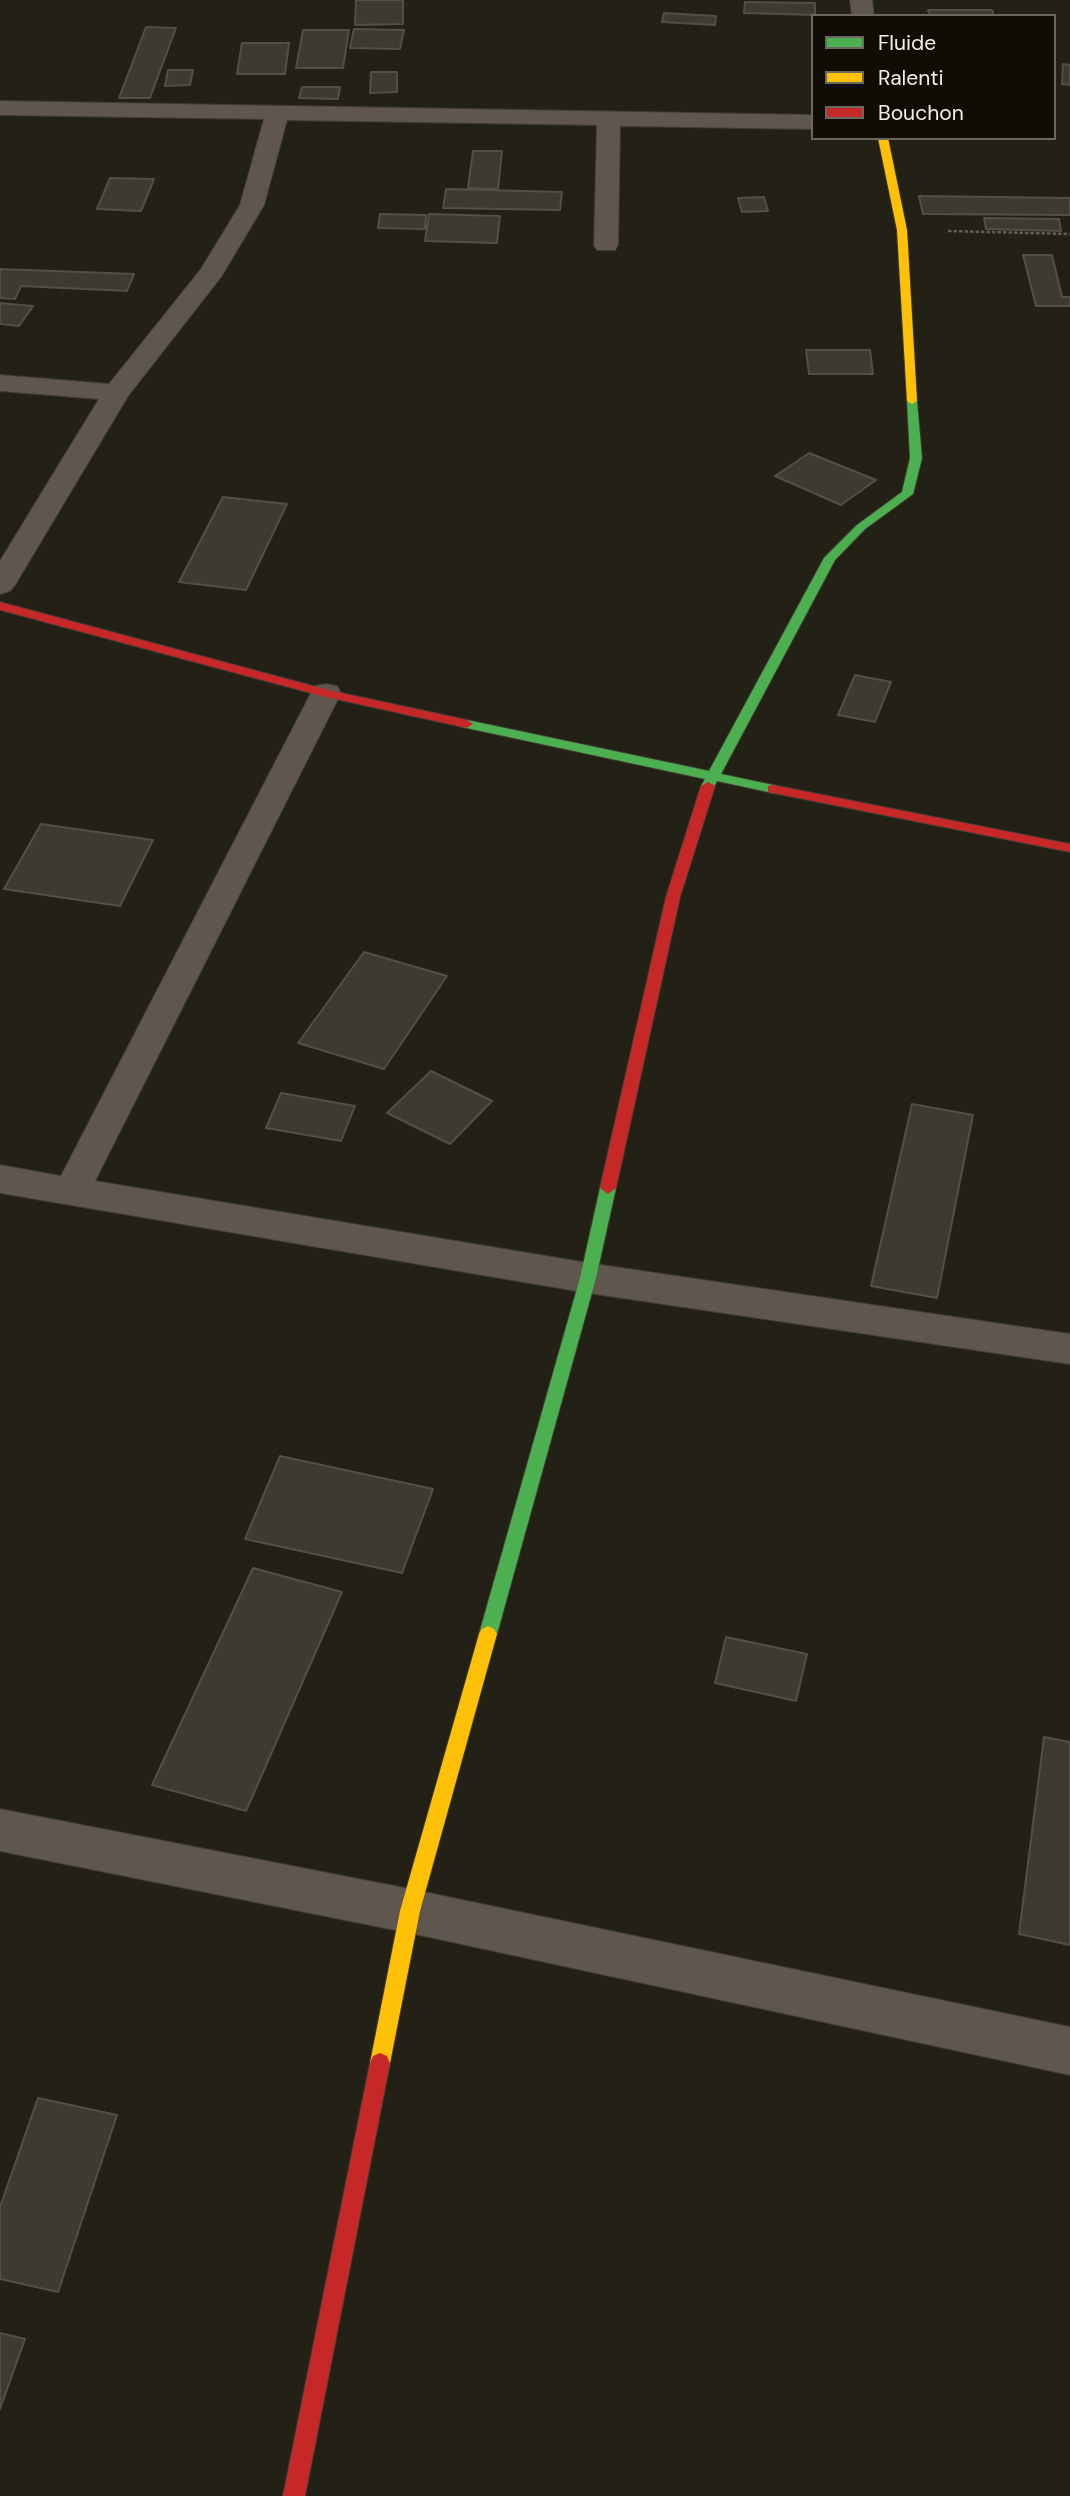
<!DOCTYPE html>
<html>
<head>
<meta charset="utf-8">
<style>
  body { margin:0 }
  #map { position:relative; width:1070px; height:2496px; overflow:hidden; background:#232016; font-family:"DM Sans",sans-serif }
  canvas { display:block }
  .legend { position:absolute; left:811px; top:14px; width:245px; height:126px; box-sizing:border-box; background:#0f0d05; border:2px solid #6b685f; margin:0; padding:9px 12px; list-style:none; font-size:21px; color:#f4f1e5 }
  .legend li { display:flex; align-items:center; gap:14px; height:35px }
  .legend b { width:35px; border:2px solid #6b685f }
</style>
</head>
<body>
<div id="map">
<canvas width="1070" height="2496"></canvas>
<ul class="legend">
<li><b style="height:9px;background:#4caf50"></b>Fluide</li>
<li><b style="height:9px;background:#ffc107"></b>Ralenti</li>
<li><b style="height:9px;background:#c62828"></b>Bouchon</li>
</ul>
</div>
<script>
const context = document.querySelector('canvas').getContext('2d');
context.lineJoin = 'round';
function fillPath(path, color) {
  context.fillStyle = color;
  context.fill(path, 'evenodd');
}
function stroke(path, color, width, dash) {
  context.strokeStyle = color;
  context.lineWidth = width;
  context.lineCap = dash ? 'butt' : 'round';
  context.setLineDash(dash || []);
  context.stroke(path);
}
const building = new Path2D(`
  M356 0H403V24L355 25Z
  M745 2 815 3V15L744 13Z
  M928 10H992L994 16H930Z
  M664 13 716 16 715 25 662 22Z
  M146 27 176 28 150 98H119Z
  M354 29 404 30 400 49 350 48Z
  M303 30H349L343 68H296Z
  M242 43H289L285 74H237Z
  M1063 64 1070 65V85L1062 84Z
  M168 70H193L190 85 165 86Z
  M371 72H397V92L370 93Z
  M302 87H340L338 99 299 98Z
  M473 151H502L498 189 468 188Z
  M110 178 154 179 141 211 97 209Z
  M446 189 562 192 560 210 443 208Z
  M919 196 1070 198V215L923 214Z
  M764 197 768 211 742 212 738 198Z
  M380 214 426 215 425 229 378 228Z
  M429 214 500 216 497 243 425 241Z
  M984 218 1059 219 1061 231 986 229Z
  M1023 255H1052L1062 297H1070V306H1036Z
  M0 269 134 274 127 291 21 286 15 299 0 298Z
  M0 303 33 306 19 326 0 324Z
  M806 350H870L873 374H809Z
  M809 453 876 480 841 505 775 476Z
  M223 497 287 504 246 590 179 582Z
  M855 675 891 682 875 722 838 715Z
  M41 824 153 840 120 906 4 889Z
  M364 952 447 976 384 1069 298 1043Z
  M431 1071 492 1101 450 1144 387 1113Z
  M281 1093 355 1106 341 1141 266 1128Z
  M912 1104 973 1115 937 1298 871 1286Z
  M280 1456 433 1489 402 1573 245 1539Z
  M253 1568 342 1592 246 1811 152 1785Z
  M726 1637 807 1654 796 1701 715 1683Z
  M1044 1737 1070 1742V1945L1019 1934Z
  M38 2098 117 2115 58 2292 0 2279V2207Z
  M0 2333 25 2339 0 2409Z`);
fillPath(building, '#3e3a32');
stroke(building, '#534f48', 2);
const street = new Path2D(`
  M850 0H872L874 16H852Z
  M0 101 813 115V129L620 126 618 245 615 250H597L594 245 597 125 287 120 264 205 221 277 128 396 15 585 10 591 0 594V561L99 399 0 391V375L109 384 201 269 240 205 264 119 0 115Z
  M326 684 337 686 341 693 95 1181 588 1263 1070 1334V1364L588 1293 0 1193V1165L61 1176 311 693 315 686Z
  M0 1809 410 1889 1070 2027V2075L410 1933 0 1851Z`);
const fast = new Path2D(`
  M912 398 917 401 922 458 913 494 865 529 835 560 721 774 778 786V792L773 793 717 781 713 789 708 790 701 786 705 779 462 727 461 724 467 720 709 771 824 558 857 525 902 492 910 458 907 401Z
  M608 1182 616 1188 596 1278 497 1634 494 1639 488 1642 482 1639 479 1634 580 1278 600 1188Z`);
const slow = new Path2D(`
  M878 138H888L907 230 917 401 912 404 907 401 897 230Z
  M488 1626 494 1629 497 1634 420 1911 390 2063 387 2070 380 2073 373 2070 370 2063 400 1911 479 1634 482 1629Z`);
const jam = new Path2D(`
  M0 602 328 690 467 720 473 724 467 728 322 696 0 610Z
  M708 782 715 786 680 897 616 1188 608 1194 600 1188 666 897 701 786Z
  M773 785 1070 844V852L768 792V786Z
  M380 2053 387 2056 390 2063 305 2496H283L370 2063 373 2056Z`);
stroke(street, '#3f3c34', 2);
stroke(fast, '#3f3c34', 2);
stroke(slow, '#3f3c34', 2);
stroke(jam, '#3f3c34', 2);
stroke(new Path2D(`
  M948 231 1070 234`), '#635c56', 2.5, [3.5, 2]);
fillPath(street, '#5f564e');
fillPath(fast, '#4caf50');
fillPath(slow, '#ffc107');
fillPath(jam, '#c62828');
</script>
</body>
</html>
